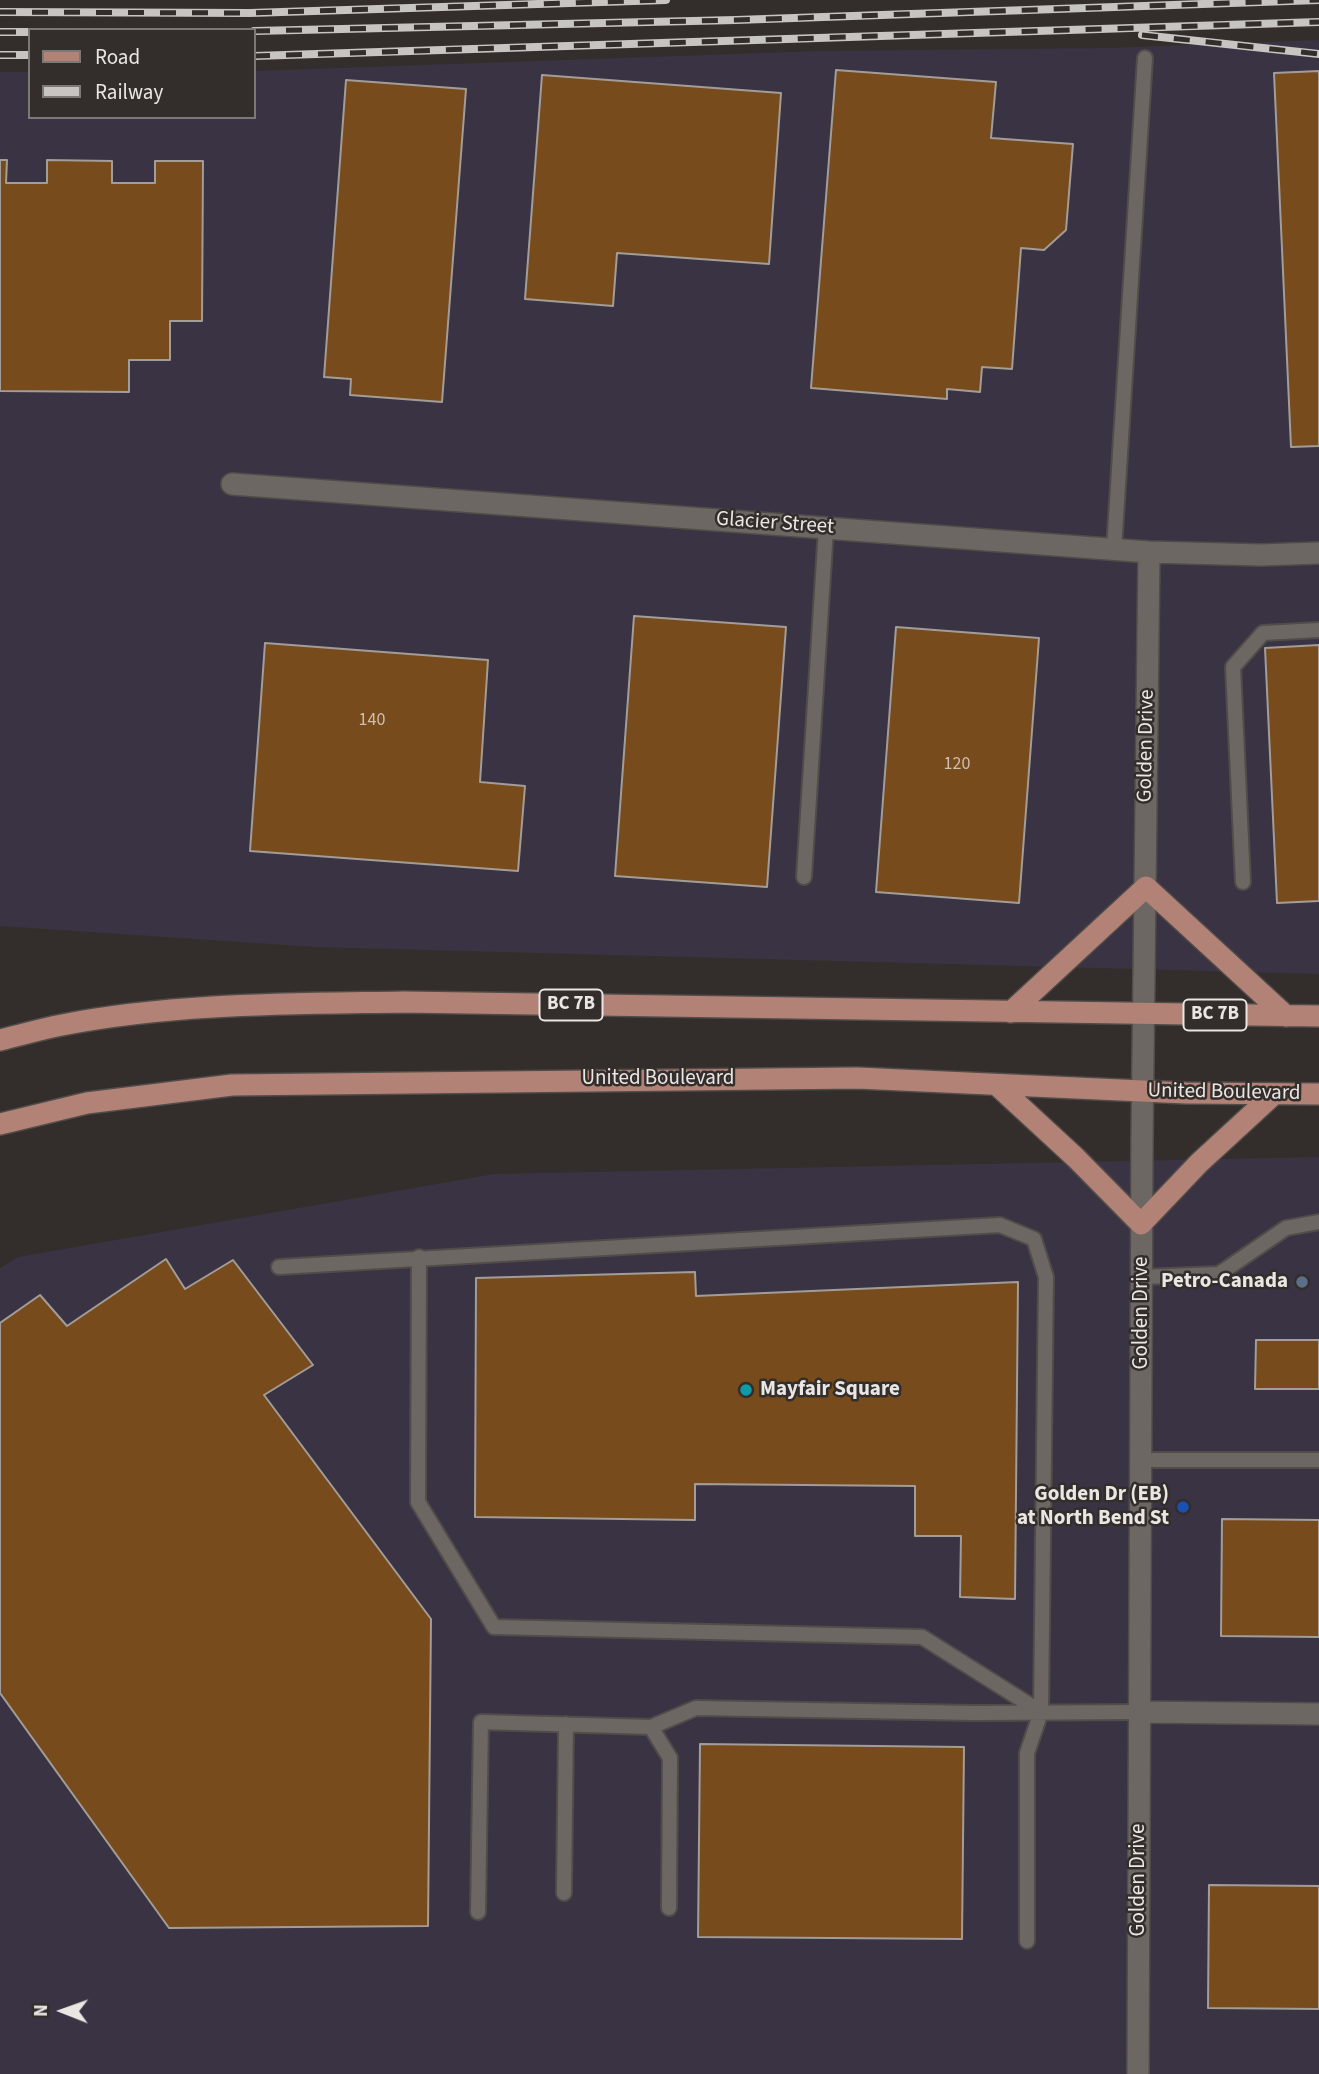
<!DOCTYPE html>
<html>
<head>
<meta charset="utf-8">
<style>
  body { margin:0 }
  #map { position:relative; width:1319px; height:2074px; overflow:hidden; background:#332e2b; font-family:"Source Sans 3",sans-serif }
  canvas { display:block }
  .legend { position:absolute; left:28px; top:28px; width:228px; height:91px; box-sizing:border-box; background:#332e2b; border:2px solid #7c7875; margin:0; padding:9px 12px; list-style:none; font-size:21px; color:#eae6e4 }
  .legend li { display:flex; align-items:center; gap:14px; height:35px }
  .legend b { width:35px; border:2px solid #7c7875 }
  .north { position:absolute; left:28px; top:1976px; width:70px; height:70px; -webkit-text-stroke:5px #332e2b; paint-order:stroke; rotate:271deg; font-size:19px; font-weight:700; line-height:28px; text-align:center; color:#eae6e4 }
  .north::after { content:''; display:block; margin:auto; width:24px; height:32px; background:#eae6e4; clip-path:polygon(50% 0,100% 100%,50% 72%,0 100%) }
</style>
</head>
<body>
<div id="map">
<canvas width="1319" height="2074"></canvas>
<ul class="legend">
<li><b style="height:9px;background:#b38276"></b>Road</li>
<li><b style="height:9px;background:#c8c4c2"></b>Railway</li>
</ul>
<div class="north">N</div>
</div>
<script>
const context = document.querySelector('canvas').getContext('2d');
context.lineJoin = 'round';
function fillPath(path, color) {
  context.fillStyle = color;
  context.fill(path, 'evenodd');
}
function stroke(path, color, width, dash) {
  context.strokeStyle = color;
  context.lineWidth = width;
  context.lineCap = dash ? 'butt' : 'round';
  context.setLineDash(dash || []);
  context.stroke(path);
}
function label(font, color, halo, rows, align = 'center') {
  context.font = font + ' "Source Sans 3",sans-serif';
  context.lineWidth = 5;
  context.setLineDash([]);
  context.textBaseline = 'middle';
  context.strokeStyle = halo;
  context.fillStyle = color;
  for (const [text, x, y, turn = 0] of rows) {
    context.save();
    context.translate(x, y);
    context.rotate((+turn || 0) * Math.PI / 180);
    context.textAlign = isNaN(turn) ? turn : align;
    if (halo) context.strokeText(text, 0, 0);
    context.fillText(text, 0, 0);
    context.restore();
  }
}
fillPath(new Path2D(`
  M1319 40V974L315 947 0 926V72H30V117H254V71L818 51 1109 48Z
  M1319 1157V2074H0V1268L18 1257 494 1174Z`), '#3a3343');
const building = new Path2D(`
  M836 70 996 82 991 138 1073 144 1066 230 1044 250 1021 248 1012 369 982 367 980 392 947 389V399L811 388Z
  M1319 71V446L1291 447 1274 73Z
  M542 75 781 93 769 264 617 253 613 306 525 299Z
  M346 80 466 89 442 402 350 395 351 379 324 377Z
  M0 160H7L6 183H47V160L112 161V183H155V161H203L202 321H170V360H129V392L0 391Z
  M634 616 786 627 767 887 615 876Z
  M896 627 1039 638 1019 903 876 892Z
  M265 643 488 660 480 782 525 786 518 871 250 851Z
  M1319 645V901L1277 903 1265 648Z
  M166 1259 185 1289 233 1260 313 1365 264 1395 431 1619 428 1926 169 1928 0 1693V1323L40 1295 67 1326Z
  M695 1272 696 1296 1018 1282 1015 1599 960 1597 961 1536H915V1486L695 1484V1520L475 1517 476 1278Z
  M1256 1340H1319V1389H1255Z
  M1222 1519 1319 1520V1637L1221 1636Z
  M700 1744 964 1747 962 1939 698 1937Z
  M1209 1885 1319 1886V2009L1208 2008Z`);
fillPath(building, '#774b1c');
stroke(building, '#a29d98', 2);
const lane = new Path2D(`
  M1114 549 1145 58
  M804 877 826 528
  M1243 882 1233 667 1263 633 1319 630
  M419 1257 418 1502 494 1627 922 1637 1041 1712
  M279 1267 1000 1225 1034 1239 1046 1277 1041 1712 1027 1753V1941
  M1142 1277 1219 1274 1286 1228 1319 1222
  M1142 1460H1319
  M651 1727 670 1758 669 1908
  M564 1893 566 1724
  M478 1912 481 1722 651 1727 696 1708 975 1713 1141 1712`);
const street = new Path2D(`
  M232 484 1149 552 1261 555 1319 553
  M1141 1712 1319 1714
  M1138 2074 1142 1142 1149 552`);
const primary = new Path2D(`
  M1011 1012 1146 887 1286 1016
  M0 1040C21 1035 41 1029 62 1025 175 1003 290 1004 403 1002L1319 1016
  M998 1086 1076 1158 1141 1224 1199 1163 1274 1094
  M0 1124 87 1103 232 1085 857 1078 1186 1093 1319 1094`);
stroke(lane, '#514c49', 18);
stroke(street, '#514c49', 24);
stroke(primary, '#514c49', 24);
stroke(lane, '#6d6763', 14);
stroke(street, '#6d6763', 21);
stroke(primary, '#b38276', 21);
const rail = new Path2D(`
  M0 12 250 13 666 0
  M254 31 736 20 1319 0
  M0 32H30
  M1142 35 1319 54
  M0 55H30
  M254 56 1319 22`);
stroke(rail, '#c8c4c2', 8);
stroke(rail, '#332e2b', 5, [16]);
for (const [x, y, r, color] of [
  [1302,1282,7,"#5c6f8a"],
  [746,1390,7,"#0f9aa8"],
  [1183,1507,7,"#1a4fb4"]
]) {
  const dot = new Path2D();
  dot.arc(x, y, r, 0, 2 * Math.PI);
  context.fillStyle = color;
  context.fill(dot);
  stroke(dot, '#332e2b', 2.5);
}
label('18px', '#cdbfb2', null, [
  ["140",372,721],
  ["120",957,765]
]);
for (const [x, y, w] of [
  [571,1005,63],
  [1215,1015,63]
]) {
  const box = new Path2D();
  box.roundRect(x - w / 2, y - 15.5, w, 31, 5);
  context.fillStyle = '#332e2b';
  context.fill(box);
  stroke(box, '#eae6e4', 2);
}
label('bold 19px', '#eae6e4', null, [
  ["BC 7B",571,1005],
  ["BC 7B",1215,1015]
]);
label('21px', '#eae6e4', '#332e2b', [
  ["Glacier Street",775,524,4],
  ["Golden Drive",1147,746,-89],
  ["United Boulevard",658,1079],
  ["United Boulevard",1224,1093,1],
  ["Golden Drive",1142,1313,-90],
  ["Golden Drive",1139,1880,-90]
]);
label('bold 21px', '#eae6e4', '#332e2b', [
  ["Petro-Canada",1288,1282],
  ["Mayfair Square",760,1390,"left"],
  ["Golden Dr (EB)",1169,1495],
  ["at North Bend St",1169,1519]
], 'right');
</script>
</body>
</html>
